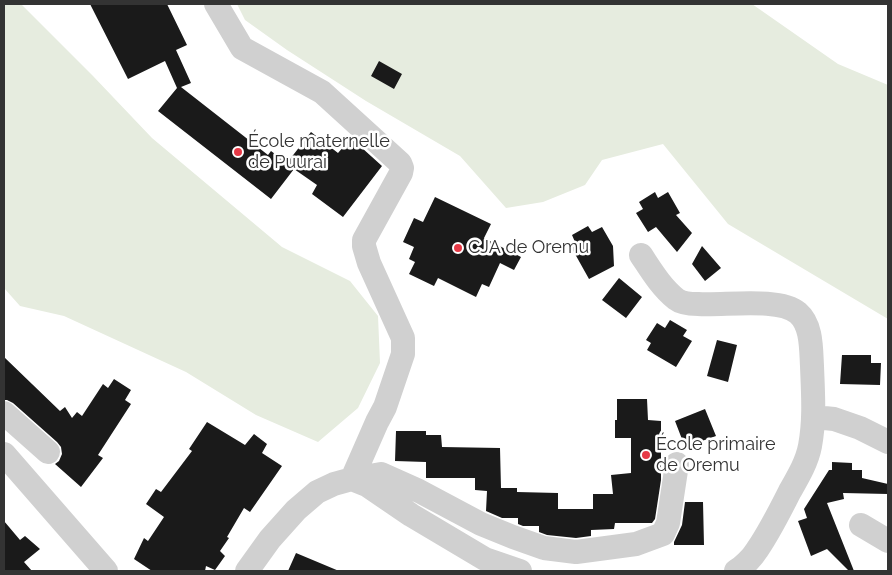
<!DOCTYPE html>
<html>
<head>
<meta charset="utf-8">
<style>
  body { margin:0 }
  #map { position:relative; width:892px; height:575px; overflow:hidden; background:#fff; font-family:Raleway,sans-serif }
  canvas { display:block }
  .frame { position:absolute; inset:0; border:5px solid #333; pointer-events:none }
</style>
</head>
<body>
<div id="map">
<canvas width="892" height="575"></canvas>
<div class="frame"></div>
</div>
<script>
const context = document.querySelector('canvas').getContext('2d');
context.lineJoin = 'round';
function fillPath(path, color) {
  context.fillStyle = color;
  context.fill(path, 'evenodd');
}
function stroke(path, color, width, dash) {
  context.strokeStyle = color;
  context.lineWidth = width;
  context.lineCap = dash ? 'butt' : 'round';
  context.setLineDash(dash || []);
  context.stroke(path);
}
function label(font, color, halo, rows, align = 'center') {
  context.font = font + ' Raleway,sans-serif';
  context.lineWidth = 5;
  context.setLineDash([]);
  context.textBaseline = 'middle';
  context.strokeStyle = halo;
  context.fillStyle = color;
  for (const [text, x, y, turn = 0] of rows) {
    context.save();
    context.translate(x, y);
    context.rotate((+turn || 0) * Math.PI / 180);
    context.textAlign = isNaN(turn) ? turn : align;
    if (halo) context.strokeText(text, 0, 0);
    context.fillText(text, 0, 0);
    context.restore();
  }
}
fillPath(new Path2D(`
  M4 4H21L93 76 152 138 282 247 350 281 378 316 380 363 358 408 318 442 256 415 186 372 64 316 20 306 4 288Z
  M237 4H752L838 64 888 85V319L728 224 663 144 602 160 585 185 543 202 506 208 460 156 366 101 287 50 245 20Z`), '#e6ecdf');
fillPath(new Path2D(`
  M90 4H167L187 45 176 50 191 83 181 87 268 155 271 151 287 163 311 132 338 153 351 138 382 166 343 217 312 194 317 185 294 169 271 199 158 111 177 88 165 61 128 79Z
  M379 61 402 74 394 89 371 76Z
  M655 192 658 198 668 192 680 213 676 215 692 233 677 252 656 227 648 232 636 213 643 209 639 202Z
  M435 197 491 224 484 238 521 257 514 270 500 263 489 287 482 284 476 297 438 278 434 286 409 274 415 262 409 259 414 247 403 242 414 218 423 222Z
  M588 226 592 232 602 227 613 246 614 266 589 279 570 245 575 242 572 235Z
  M702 246 721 268 705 281 692 264Z
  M619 278 642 297 626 318 602 300Z
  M670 320 687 330 683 336 692 341 676 367 647 350 651 343 646 340 657 323 665 328Z
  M717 340 737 345 728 382 707 376Z
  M842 355H871V363H881L880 385 840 384Z
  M4 357 60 411 65 407 72 418 77 412 82 416 103 384 108 388 114 379 131 390 125 400 131 404 98 455 103 458 81 487 55 464 59 461 62 454 61 447 57 442 13 403 7 400H4Z
  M617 399H647L648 420 661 421V480L655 519 652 523H615L614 529 591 530V536L576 538 547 535 539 532V526H523L518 524V518H502L486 511 487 491 475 490V478H426V462L395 461 396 431H426V435H441L442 447 500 448 501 488H517V492L558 493V509H593V494H613L611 475 631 473V438H615V420H617Z
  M705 409 716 436 685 447 675 421Z
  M207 422 245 445 254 434 267 444 262 453 282 466 250 512 244 508 227 537 229 538 220 551 225 556 215 570 206 566 205 571H152L134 559 144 538 148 541 164 517 146 504 156 489 161 492 192 451 189 449Z
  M832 462 852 463V470H862V478L888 484V494L843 493 844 499 827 503 854 571H849L827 549 811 556 798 521 807 518 804 509 829 470H832Z
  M685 502H703L704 545H674V542L682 525Z
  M4 521 20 540 25 536 40 549 24 562 32 571H4Z
  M296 553 339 571H288Z`), '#1a1a1a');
stroke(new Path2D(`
  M216 4 242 48 322 92 400 163 402 168 401 173 364 240V246L369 263 403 338V354L385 407 377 422 352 479
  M641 255C651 270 661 287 676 299 681 303 691 304 698 304 723 306 779 297 798 313 812 325 811 349 812 366 813 393 815 419 810 446 807 462 798 477 790 491 780 511 770 531 757 550 752 558 743 567 736 571
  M4 413 48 452
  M814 417 834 419 860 428 888 442
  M4 454 106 571
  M352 479 381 474 419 491 481 524 513 537 544 548 576 552 636 544 663 534 668 523 677 464
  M861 525 888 541
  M247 571 270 539 296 510 317 492 334 484 352 479 367 485 411 515 485 559 520 571`), '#d0d0d0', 24);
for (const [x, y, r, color] of [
  [238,152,5,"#e63946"],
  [458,248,5,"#e63946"],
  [646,455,5,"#e63946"]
]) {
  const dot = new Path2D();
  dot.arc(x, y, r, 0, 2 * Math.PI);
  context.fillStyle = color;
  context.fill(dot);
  stroke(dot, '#fff', 2);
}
label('18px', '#333', '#fff', [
  ["École maternelle",248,142],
  ["de Puurai",248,163],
  ["CJA de Oremu",468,248],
  ["École primaire",656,445],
  ["de Oremu",656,466]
], 'left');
</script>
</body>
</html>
